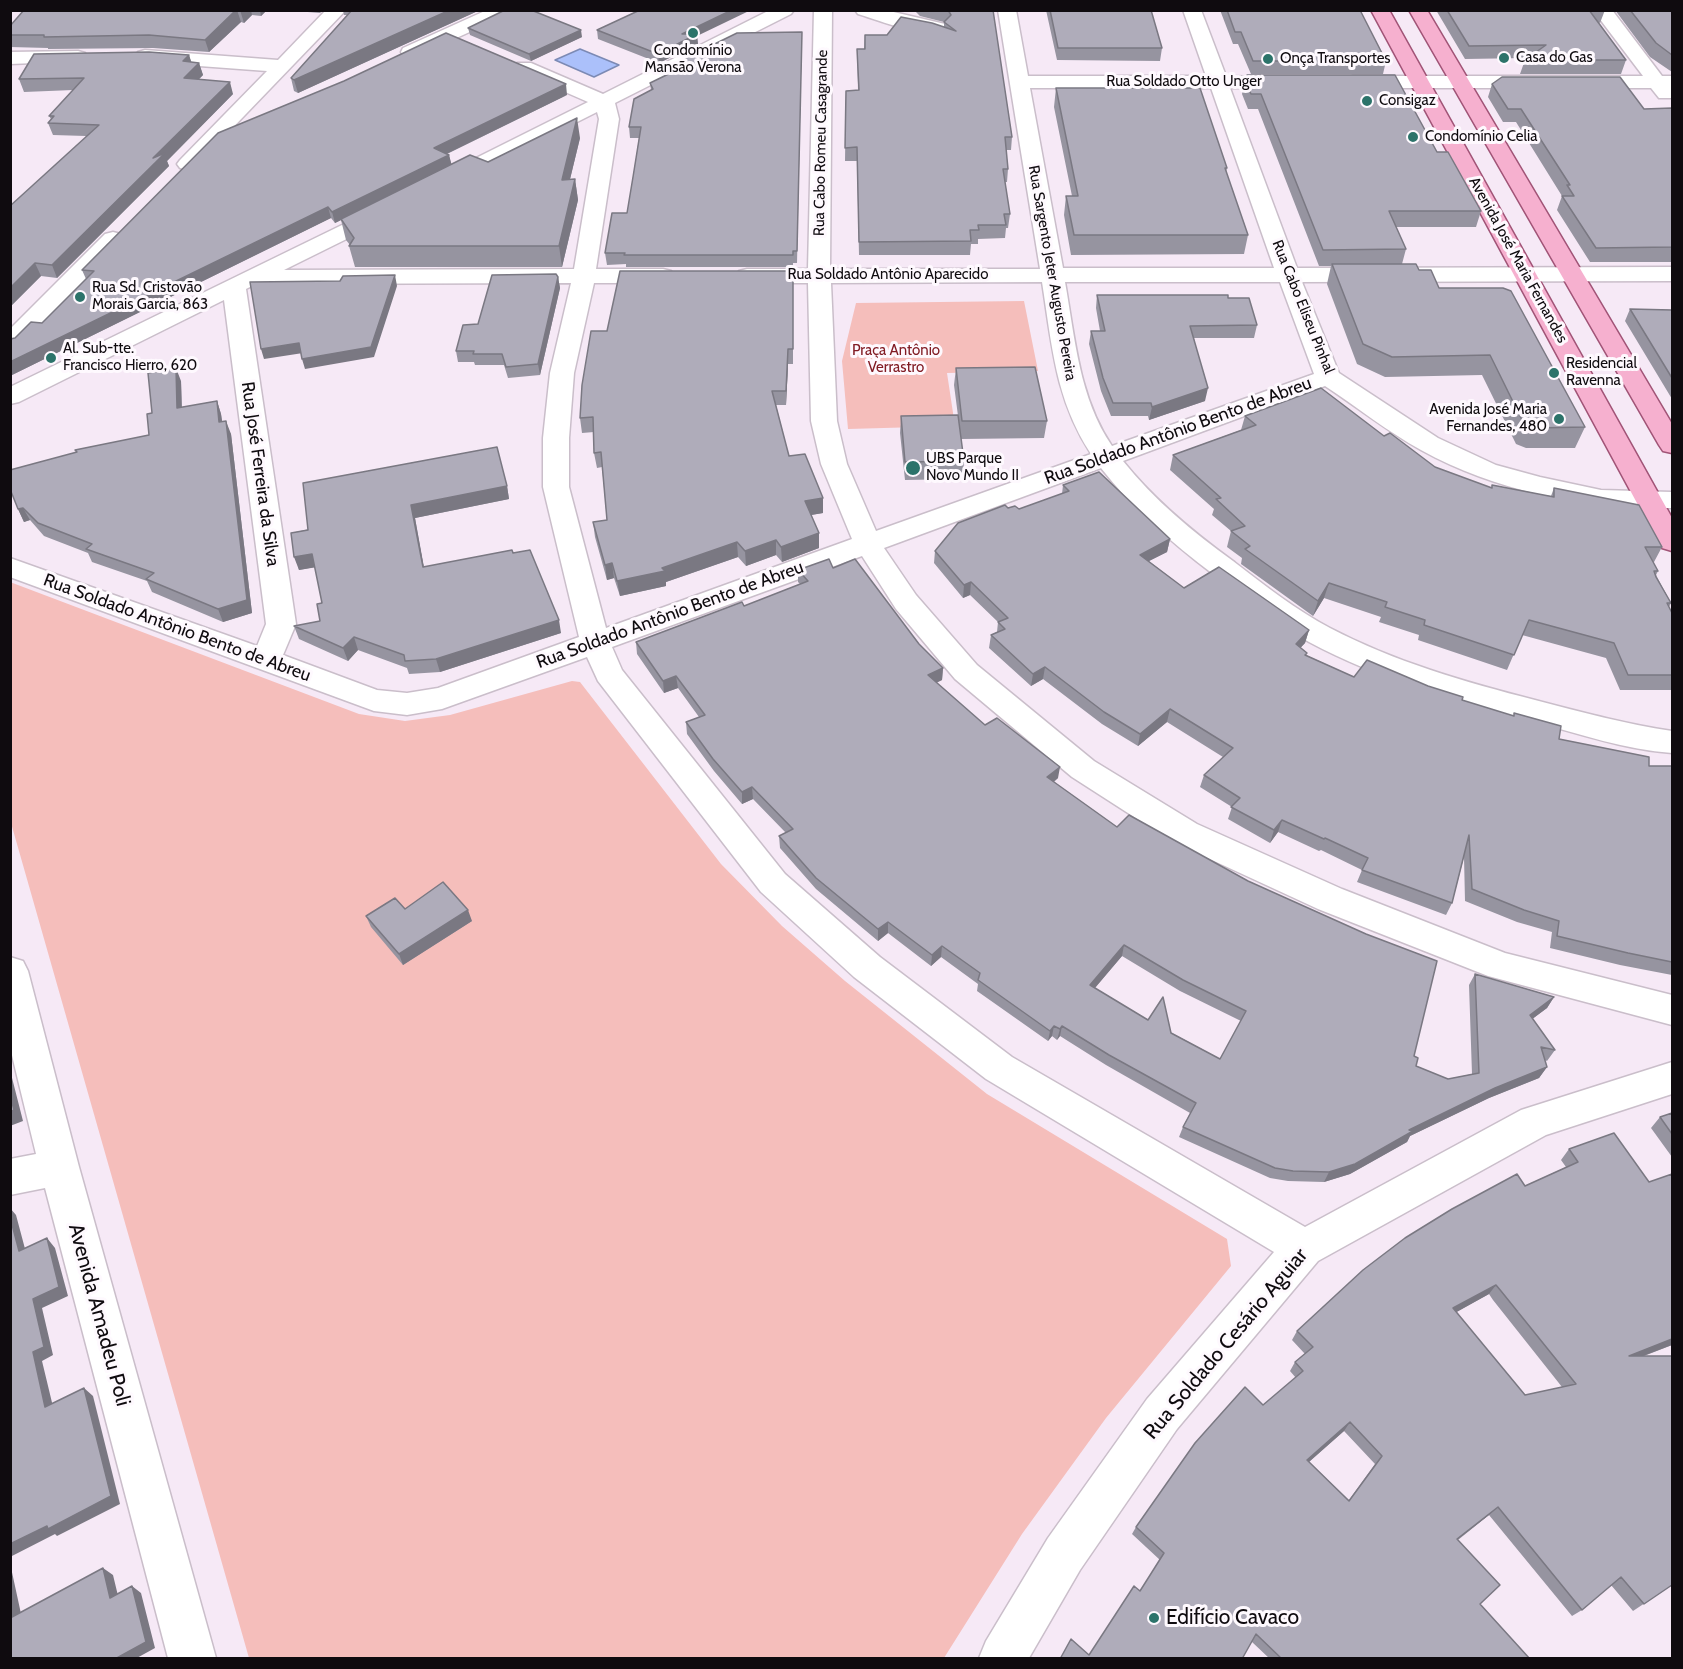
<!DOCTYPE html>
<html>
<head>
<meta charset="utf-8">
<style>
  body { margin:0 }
  #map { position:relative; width:1683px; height:1669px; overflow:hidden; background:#f6e9f6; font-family:Cabin,sans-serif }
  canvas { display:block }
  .frame { position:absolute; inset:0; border:12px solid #0f0b0f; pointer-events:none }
</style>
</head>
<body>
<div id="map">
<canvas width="1683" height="1669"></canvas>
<div class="frame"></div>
</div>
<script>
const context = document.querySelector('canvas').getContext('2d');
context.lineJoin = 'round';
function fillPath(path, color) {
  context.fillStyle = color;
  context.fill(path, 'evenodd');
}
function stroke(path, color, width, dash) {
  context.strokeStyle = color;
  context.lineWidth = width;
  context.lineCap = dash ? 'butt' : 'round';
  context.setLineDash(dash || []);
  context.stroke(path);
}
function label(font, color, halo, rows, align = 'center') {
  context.font = font + ' Cabin,sans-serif';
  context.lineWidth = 6;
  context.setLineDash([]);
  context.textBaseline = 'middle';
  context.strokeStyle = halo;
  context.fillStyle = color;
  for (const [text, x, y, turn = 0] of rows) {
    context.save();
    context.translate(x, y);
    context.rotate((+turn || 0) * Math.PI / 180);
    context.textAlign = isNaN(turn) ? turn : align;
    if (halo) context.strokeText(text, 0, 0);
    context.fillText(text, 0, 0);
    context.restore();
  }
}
fillPath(new Path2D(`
  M1024 301 1038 371 947 373 955 426 848 429 842 361 856 303Z
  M10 582 359 714 405 721 450 715 572 681 580 682 721 864 782 926 845 981 987 1094 1227 1239 1231 1266 1106 1418 1022 1534 944 1658H249L11 823Z`), '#f5bebb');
const water = new Path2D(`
  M580 49 619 65 594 77 555 60Z`);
fillPath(water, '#abc0fa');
stroke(water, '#7c8ab4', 1.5);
const minor = new Path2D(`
  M326 10H346L194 168 187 170 180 168 177 164 180 160 267 71 145 62 138 60 136 56 138 52 145 50 278 60Z
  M487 10H512L509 14 417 56H403L401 52 403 48Z
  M770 10H794L791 14 615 103 619 119 596 269H663L671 271 674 276 671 281 663 283H594L574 373 569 438V487L606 628 852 539 821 464 811 421 808 283H747L739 281 736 276 739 271 747 269H808L814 10H832L830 269H1040L998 10H1016L1028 76H1206L1183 10H1201L1226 76 1297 78 1300 82 1297 86 1290 88H1230L1297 268 1672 267V281L1302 282 1339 373 1438 438 1496 465 1540 477 1601 490 1672 492V508C1586 509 1497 492 1421 450 1388 432 1357 407 1325 386L1123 461C1154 500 1193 532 1233 561 1264 585 1296 610 1330 628 1395 662 1465 682 1535 700 1581 712 1626 724 1672 731V753C1626 750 1580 734 1535 722 1458 702 1380 680 1309 642 1275 623 1244 598 1213 574 1172 543 1133 509 1101 468L884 548 916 595 977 665 1094 761 1197 824 1342 889 1505 953 1672 995V1025L1488 976 1318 909 1173 842 1072 777 955 679 896 609 862 556 612 647 622 670 785 874 880 957 1012 1057 1305 1227 1521 1110 1672 1062V1094L1546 1135 1318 1261 1177 1429 1080 1570 1029 1658H979L986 1641 1048 1538 1147 1399 1274 1252 986 1079 854 977 761 892 598 681 587 657 442 709 407 715 374 711 10 577V558L257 646 266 624 224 300 19 402 10 404V387L385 204 393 206 396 211 393 216 284 270 574 269 599 119 597 112 452 185 445 187 438 185 434 181 438 177 588 102 517 71 514 67 517 63H531L603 94ZM1030 88H1211L1274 268H1063ZM1042 282C1052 345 1055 399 1091 454L876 531 847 464 837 421 831 283ZM1065 282H1280L1314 374 1112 446C1079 398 1075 338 1065 282ZM571 283 550 373 543 438V487L579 637 438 688 407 693 377 690 283 655 296 624 246 289 256 284Z
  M855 10H885L945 24 948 28 945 32C922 38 881 21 858 14Z
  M1593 10H1612L1662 76H1672V98H1659L1651 88H1353L1346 86 1343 82 1346 78 1353 76H1643Z
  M78 51 85 53 87 57 85 61 10 64V52Z
  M113 232 121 234 124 239 121 244 19 348 10 350V329L105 234Z
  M10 957 23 961 28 971 79 1167 216 1658H168L45 1188 10 1195V1159L36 1154 10 1047Z`);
const major = new Path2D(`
  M1371 10H1389L1672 518V551L1662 548 1658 542Z
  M1409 10H1427L1672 424V453L1663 451 1659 445Z`);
stroke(minor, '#cabeca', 3);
stroke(major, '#a15477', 3);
fillPath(minor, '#fff');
fillPath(major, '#f6b0cf');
fillPath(new Path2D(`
  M24 10H267L261 16 252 15 244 23 241 22 209 52 153 48 48 49V48L10 47V26Z
  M283 10H323L320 13Z
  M343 10H480L298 93 294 91 291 78 347 15H344Z
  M914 10H993L1012 137 1011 150H1006L1008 169 1007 182H1005L1010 214 1008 228H1006L1005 238 978 239V244H971L970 255H859L857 161H845L846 91 858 90 857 49H864L865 35H887L944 27V22L920 16Z
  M1046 10H1151L1162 48 1160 61 1057 60Z
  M1220 10H1360L1386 61 1383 74H1251L1238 44H1233Z
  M1436 10H1605L1600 23 1596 21 1626 60 1621 74H1520L1525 60 1527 58 1465 59Z
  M1615 10H1672V72L1650 57Z
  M468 28 582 37 531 61 470 35Z
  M597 30 697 36 698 44 659 63 598 39Z
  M802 32 797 263H793V267H626V264L607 265 605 253 627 213 633 177 639 138H630L629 127 651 90 650 83 681 68 680 61Z
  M189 55 191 62 199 63 203 75 199 79 233 94 167 161 169 166 57 278 41 276 10 307 86 136 53 135 48 123 51 119 49 116 73 90 24 92 19 79Z
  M1245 79 1437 152 1481 211 1476 227H1396L1406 249 1402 264 1419 270 1439 288 1585 427 1575 448H1526L1516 444 1482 375 1385 377 1357 364 1327 284 1331 266H1319L1258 109H1248L1242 94Z
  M1492 84 1644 109 1672 108V262H1590L1557 210 1562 196 1516 122H1503L1488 97Z
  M1056 88 1227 168 1226 172 1248 235 1244 254 1071 255 1064 215 1066 196H1072L1054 107Z
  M567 95 447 154 449 155 451 164 488 162 580 138 570 179H575L578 200 562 267H355L349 246 350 245 346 240 341 220 335 223 331 218 12 375 15 338 42 323 86 279 82 270Z
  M793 271V364H788L786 405H776L789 456 823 513 811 515 819 533V548L782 562 776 555 746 566 738 557 666 582V586L620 596 614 578 607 580 595 537 593 522 607 520 602 467 597 468 594 453V432L582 433 580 418 607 331Z
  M558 277 560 288 540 375 508 378 504 365H475L474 362H458L456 351 478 324Z
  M1097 295 1228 298 1257 325 1254 338H1194L1205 401 1149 420 1148 416H1111L1101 391 1089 344 1091 331H1100L1096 308Z
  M1630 309 1672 310V399L1625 321Z
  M956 368 1047 421 1044 438 961 439 954 385Z
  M181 381 182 408 217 401 221 414 222 421 231 434 252 613 223 622 152 592 147 581 92 562 88 553 44 536 30 520 24 522 18 509 149 435 152 413Z
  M901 416 964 461 963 479 905 480 900 433Z
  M1245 416 1384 436 1435 467 1491 488 1551 496 1554 488 1662 547 1654 562H1653L1658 571 1656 575 1671 603 1669 607 1672 613V690H1620L1606 658 1522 635 1507 670 1418 640 1419 635 1379 622 1381 617 1324 598 1313 616 1241 564 1242 558 1227 547 1231 531 1212 515 1214 509 1170 470 1173 455 1241 430Z
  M1063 485 1170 539 1167 552 1149 561 1184 588 1309 630 1305 643 1300 648 1307 653 1306 655 1354 677 1428 686 1559 739 1649 766H1672V975L1620 965 1550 948 1552 932 1517 922 1465 901 1464 857 1452 903 1446 915 1357 882 1362 870 1321 850 1319 851 1278 832 1270 843 1228 819 1232 807 1200 787 1204 775 1223 757 1167 722 1138 746 1102 724 1043 679 1031 686 989 648 991 635 997 632 998 622 970 595 963 598 934 563 935 551 1008 508 1019 509 1062 494Z
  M507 486 509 499 415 518 424 567 513 553 561 633 440 672 409 674 407 668 358 650 348 661 299 639 294 626 320 621 322 603 315 567 299 570 291 533Z
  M833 568 919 644 943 668 942 680 936 683 985 725 1058 778 1054 782 1414 1056 1416 1066 1448 1079 1472 1074 1469 985 1475 974 1554 997 1547 1008 1532 1019 1555 1050 1547 1061 1545 1060 1547 1067 1539 1078 1489 1098 1410 1136 1407 1142 1350 1174 1324 1182 1288 1181 1270 1178 1179 1137 1183 1127 1190 1113 1106 1065 1060 1036 1057 1040 1052 1036 1048 1041 977 991 978 984 941 957 931 966 888 933 878 941 816 889 780 848 779 836 786 833 753 799 742 804 714 771 687 734 686 722 699 717 678 688 664 693 637 654 636 642 744 606 800 584 798 582V570ZM1122 956 1180 991 1241 1021 1220 1059 1148 1020 1095 988Z
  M405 909 472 921 403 965 371 927 366 916Z
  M1672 1113V1157L1651 1128 1660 1117Z
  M1614 1133 1672 1345 1644 1356 1672 1585 1633 1611 1611 1585 1582 1610 1572 1616 1489 1515 1458 1540 1480 1604 1530 1659H1270L1252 1642 1089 1655 1140 1591 1160 1560 1132 1534 1136 1527 1263 1405 1296 1378 1290 1371 1295 1362 1305 1354 1292 1340 1297 1331 1525 1186 1566 1167 1561 1160 1569 1149ZM1489 1294 1493 1300 1562 1387 1525 1395 1456 1312ZM1344 1431 1375 1464 1349 1500 1309 1462Z`), '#9694a0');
fillPath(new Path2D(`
  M236 10H237L241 22 209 52 205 40Z
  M240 10H251L252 15 244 23Z
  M260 10H267L261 16Z
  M450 10H480L298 93 294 80Z
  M732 10H751L697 36 698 44 659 63 658 54 682 34Z
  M581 30 582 37 531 61 529 54Z
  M189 55 193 67 183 61Z
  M199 63 203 75 188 90 184 78Z
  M230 82 233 94 167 161 169 166 57 278 52 265 153 158Z
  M566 84 567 95 436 159 434 148Z
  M577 118 580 138 565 200 562 180Z
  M449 155 452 166 335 223 332 212Z
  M575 179 578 200 562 267 559 246Z
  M328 207 331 218 12 375 10 372V362Z
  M35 263 41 276 10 307V288Z
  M395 275 397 286 374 357 305 369 302 359Z
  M558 277 560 288 540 375 538 364Z
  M299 343 303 353 264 359 261 349Z
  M788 349V364L786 405V391Z
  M176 368 181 381 182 421 177 408Z
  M1208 388 1205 401 1149 420 1152 407Z
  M217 401 221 414 224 435 219 422Z
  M226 421 231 434 252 613 223 622 218 609Z
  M507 486 509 499 415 518 426 580 423 567 411 505Z
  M823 498V513L805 516V501Z
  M23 508 30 520 24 522 18 509Z
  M819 533V548L782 562 781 547Z
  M1170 539 1167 552 1137 567 1140 555Z
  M776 540V555L746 566 745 551Z
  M737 542 738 557 666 582V586L620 596 617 581 662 568Z
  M312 554 317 567 299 570 294 557Z
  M612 563 614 578 607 580 605 565Z
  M971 582 970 595 963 598 964 585Z
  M1329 583 1324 598 1313 616 1318 601Z
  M559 620 561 633 440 672 436 659Z
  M1309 630 1305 643 1292 657 1296 644Z
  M354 637 358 650 348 661 343 648Z
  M1045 667 1043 679 1031 686 1033 674Z
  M943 668 942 680 927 687 928 675Z
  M676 676 678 688 664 693 663 681Z
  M1170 709 1167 722 1138 746 1140 734Z
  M1060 767 1058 778 1045 788 1047 777Z
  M752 787 753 799 742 804V792Z
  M1282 820 1278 832 1270 843 1274 830Z
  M468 910 472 921 403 965 399 954Z
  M888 922V933L878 941V929Z
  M1124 945 1122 956 1088 996 1090 985Z
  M942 946 941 957 931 966 932 955Z
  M1554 997 1547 1008 1523 1026 1530 1015Z
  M1054 1026 1052 1036 1048 1041 1050 1031Z
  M1062 1026 1060 1036 1057 1040 1060 1029Z
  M1547 1067 1539 1078 1489 1098 1410 1136 1407 1142 1350 1174 1324 1182 1329 1172 1409 1130 1495 1088Z
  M10 1070 23 1121 10 1126Z
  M10 1208 16 1215 28 1260 19 1251 10 1217Z
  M47 1238 55 1248 68 1296 42 1308 53 1355 42 1361 55 1415 45 1407 33 1352V1299Z
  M1496 1285 1489 1294 1446 1318 1453 1308Z
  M1672 1339V1345L1619 1365 1629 1356Z
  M84 1388 93 1396 120 1504 57 1536 55 1534 10 1557V1544Z
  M1350 1422 1344 1431 1302 1468 1307 1460Z
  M1498 1507 1489 1515 1449 1546 1457 1539Z
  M10 1563 23 1623 12 1617 10 1609Z
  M103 1568 113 1575 120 1604 110 1598Z
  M132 1586 141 1593 155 1648 135 1659H115Z`), '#7a7882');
const building = new Path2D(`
  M24 10H236L205 40 149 35 44 37V35H10V26Z
  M352 10H450L294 80 291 78Z
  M505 10H531L581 30 529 54 468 28Z
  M640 10H732L682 34H697L658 54 597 30Z
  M948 10H993L1012 137H1005L1008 169H1003L1010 214H1004L1006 225H978L979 230H970L971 241 859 242 857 147 845 148 846 91 859 90 857 49H865V35H887L901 17 932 23 956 31 944 22 951 15Z
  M1050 10H1151L1162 48H1058Z
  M1227 10H1360L1386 61H1253L1241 32H1235Z
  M1447 10H1589L1626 60H1525L1546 45 1469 46Z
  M1630 10H1672V55L1656 43Z
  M802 32 797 251H793V255H624L625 253H605L612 213H627L633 177 641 127H629L634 99 653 89 650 83 689 64 680 61 737 33Z
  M446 33 566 84 434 148 449 155 332 212 328 207 10 362V339L15 338 31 322 42 323 94 271 82 270 218 133 344 81Z
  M149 52 189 55 183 61 199 63 184 78 230 82 153 158 165 153 52 265 35 263 10 288V206L99 125 48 123 54 116H49L84 78 19 79 34 54Z
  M1247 75H1395L1437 152H1448L1481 211H1389L1406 249 1323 250 1261 94H1251L1245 79Z
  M1502 77H1620L1644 109 1672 108V247L1596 248 1562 196H1574L1567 185H1570L1521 109H1508L1492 84Z
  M1056 88H1200L1227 168H1225L1248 235H1074L1066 196H1078Z
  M577 118 562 180 575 179 559 246H349L354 238 341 219 470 155 488 162Z
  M1332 264H1416L1419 270H1431L1439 288H1503L1511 291 1585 427 1534 428 1524 424 1490 355 1392 357 1363 344Z
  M620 271H793V349H788L786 391H772L789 456 805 454 823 498 805 501 819 533 781 547 776 540 745 551 737 542 662 568 665 571 617 581 612 563 605 565 593 522 607 520 601 452 594 453 593 417 580 418 582 385 591 331H607Z
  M556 274 558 277 538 364 506 367 502 354H473L474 351H456L463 325 478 324 492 275Z
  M395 275 371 347 302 359 299 343 261 349 250 282 340 281 343 276Z
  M1097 295H1228V298H1249L1257 325 1190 326 1208 388 1152 407 1151 403H1113L1103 378 1091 331H1105Z
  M1630 309 1672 310V378Z
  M1035 367 1047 421H962L956 368Z
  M176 368 177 408 217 401 219 422 226 421 247 600 218 609 146 579 154 573 86 549 92 544 38 523 23 508 18 509 10 489V470L77 452 75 450 149 435 147 414 152 413 148 373Z
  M1321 388 1384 436 1390 433 1435 467 1492 488V485L1554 497V488L1639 505 1662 547H1645L1658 571H1654L1656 577 1671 603H1667L1672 613V675H1628L1614 643 1529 620 1514 655 1424 625 1425 620 1385 607 1387 602 1329 583 1318 601 1245 549 1250 546 1231 531 1245 526 1216 499 1221 498 1173 455 1256 425 1245 416Z
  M958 415 964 461 905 462 901 416Z
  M497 447 507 486 411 505 423 567 512 550 513 553 530 550 559 620 436 659 405 661 404 655 354 637 343 648 294 626 320 621 317 604 322 603 312 554 294 557 291 533 308 530 303 483Z
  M1099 472 1170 539 1140 555 1184 588 1219 567 1309 630 1296 644 1307 653 1305 655 1354 677 1367 660 1428 686 1463 697 1462 700 1514 716V713L1561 726 1559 739 1649 757V766H1672V962L1628 953 1557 936 1559 921 1524 910 1472 889 1469 835 1452 903 1362 870 1368 858 1325 838 1324 839 1282 820 1274 830 1231 807 1240 798 1204 775 1233 748 1170 709 1140 734 1104 712 1045 667 1033 674 991 635 1005 629 998 622 1008 618 971 582 964 585 935 551 958 523 1005 505 1008 508 1015 506 1019 509 1069 491 1063 485Z
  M829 559 833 568 855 559 919 644 943 668 928 675 985 725 997 718 1060 767 1047 777 1117 827 1129 815 1248 881 1366 934 1437 961 1414 1056 1418 1058 1416 1066 1448 1079 1479 1073 1475 974 1554 997 1530 1015 1555 1050 1541 1047 1547 1067 1495 1088 1409 1130 1413 1131 1355 1164 1329 1172 1293 1171 1275 1168 1183 1127 1196 1103 1109 1055 1062 1026 1060 1029 1054 1026 1050 1031 978 980 980 973 942 946 932 955 888 922 878 929 816 878 779 836 793 829 752 787 742 792 713 759 686 722 705 715 676 676 663 681 636 642 742 602 744 606 808 581 798 570ZM1124 945 1183 980 1246 1011 1220 1059 1171 1033 1163 997 1148 1020 1090 985Z
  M443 882 468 910 399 954 366 916 395 898 405 909Z
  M10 1095 14 1110 10 1112Z
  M1672 1113V1134L1660 1117Z
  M1614 1133 1649 1182 1672 1174V1339L1629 1356H1672V1585L1644 1604 1621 1577 1582 1610 1498 1507 1457 1539 1500 1585 1480 1604 1530 1659H1282L1256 1634 1242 1659H1060L1071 1639 1089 1655 1134 1586 1140 1591 1164 1553 1136 1527 1195 1443 1245 1387 1263 1405 1303 1371 1295 1362 1313 1347 1297 1331 1363 1270 1405 1238 1452 1209 1517 1174 1525 1186 1578 1162 1569 1149ZM1496 1285 1501 1291 1576 1384 1525 1395 1453 1308ZM1350 1422 1382 1456 1349 1501 1307 1460Z
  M10 1217 19 1251 47 1238 59 1287 33 1299 44 1347 33 1352 45 1407 84 1388 111 1496 48 1529 47 1526 10 1544Z
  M103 1568 110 1598 132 1586 146 1642 115 1659H10V1609L12 1617Z`);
fillPath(building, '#afacba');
stroke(building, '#7a7882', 1.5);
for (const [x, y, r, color] of [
  [693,33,6,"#2c736a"],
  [1504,58,6,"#2c736a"],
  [1268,59,6,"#2c736a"],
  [1367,101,6,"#2c736a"],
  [1413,137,6,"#2c736a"],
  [80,297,6,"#2c736a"],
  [51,358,6,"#2c736a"],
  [1554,373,6,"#2c736a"],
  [1559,419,6,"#2c736a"],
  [913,468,8,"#2c736a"],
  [1154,1618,6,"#2c736a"]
]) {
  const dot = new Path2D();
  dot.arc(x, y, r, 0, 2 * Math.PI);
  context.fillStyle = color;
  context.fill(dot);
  stroke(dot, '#fef9fe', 2);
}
label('15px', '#0f0b0f', '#fef9fe', [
  ["Condomínio",693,51,"center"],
  ["Mansão Verona",693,68,"center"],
  ["Casa do Gas",1516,58],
  ["Onça Transportes",1280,59],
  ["Consigaz",1379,101],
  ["Condomínio Celia",1425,137],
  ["Rua Sd. Cristovão",92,288],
  ["Morais Garcia, 863",92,305],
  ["Al. Sub-tte.",63,349],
  ["Francisco Hierro, 620",63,366],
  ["Residencial",1566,364],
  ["Ravenna",1566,381],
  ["Avenida José Maria",1547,410,"right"],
  ["Fernandes, 480",1547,427,"right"],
  ["UBS Parque",926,459],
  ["Novo Mundo II",926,476]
], 'left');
label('15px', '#0f0b0f', '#fef9fe', [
  ["Rua Soldado Otto Unger",1184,82],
  ["Rua Cabo Romeu Casagrande",821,143,-89],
  ["Avenida José Maria Fernandes",1518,260,61],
  ["Rua Sargento Jeter Augusto Pereira",1052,273,80],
  ["Rua Soldado Antônio Aparecido",888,275],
  ["Rua Cabo Eliseu Pinhal",1303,307,68]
]);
label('15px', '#811c24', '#fef9fe', [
  ["Praça Antônio",896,351],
  ["Verrastro",896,368]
]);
label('18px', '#0f0b0f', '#fef9fe', [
  ["Rua Soldado Antônio Bento de Abreu",1178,431,-20],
  ["Rua José Ferreira da Silva",260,474,82],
  ["Rua Soldado Antônio Bento de Abreu",670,615,-20],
  ["Rua Soldado Antônio Bento de Abreu",177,628,20]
]);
label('21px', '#0f0b0f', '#fef9fe', [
  ["Avenida Amadeu Poli",99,1315,75],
  ["Rua Soldado Cesário Aguiar",1226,1344,-50]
]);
label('21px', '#0f0b0f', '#fef9fe', [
  ["Edifício Cavaco",1166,1618]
], 'left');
</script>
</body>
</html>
